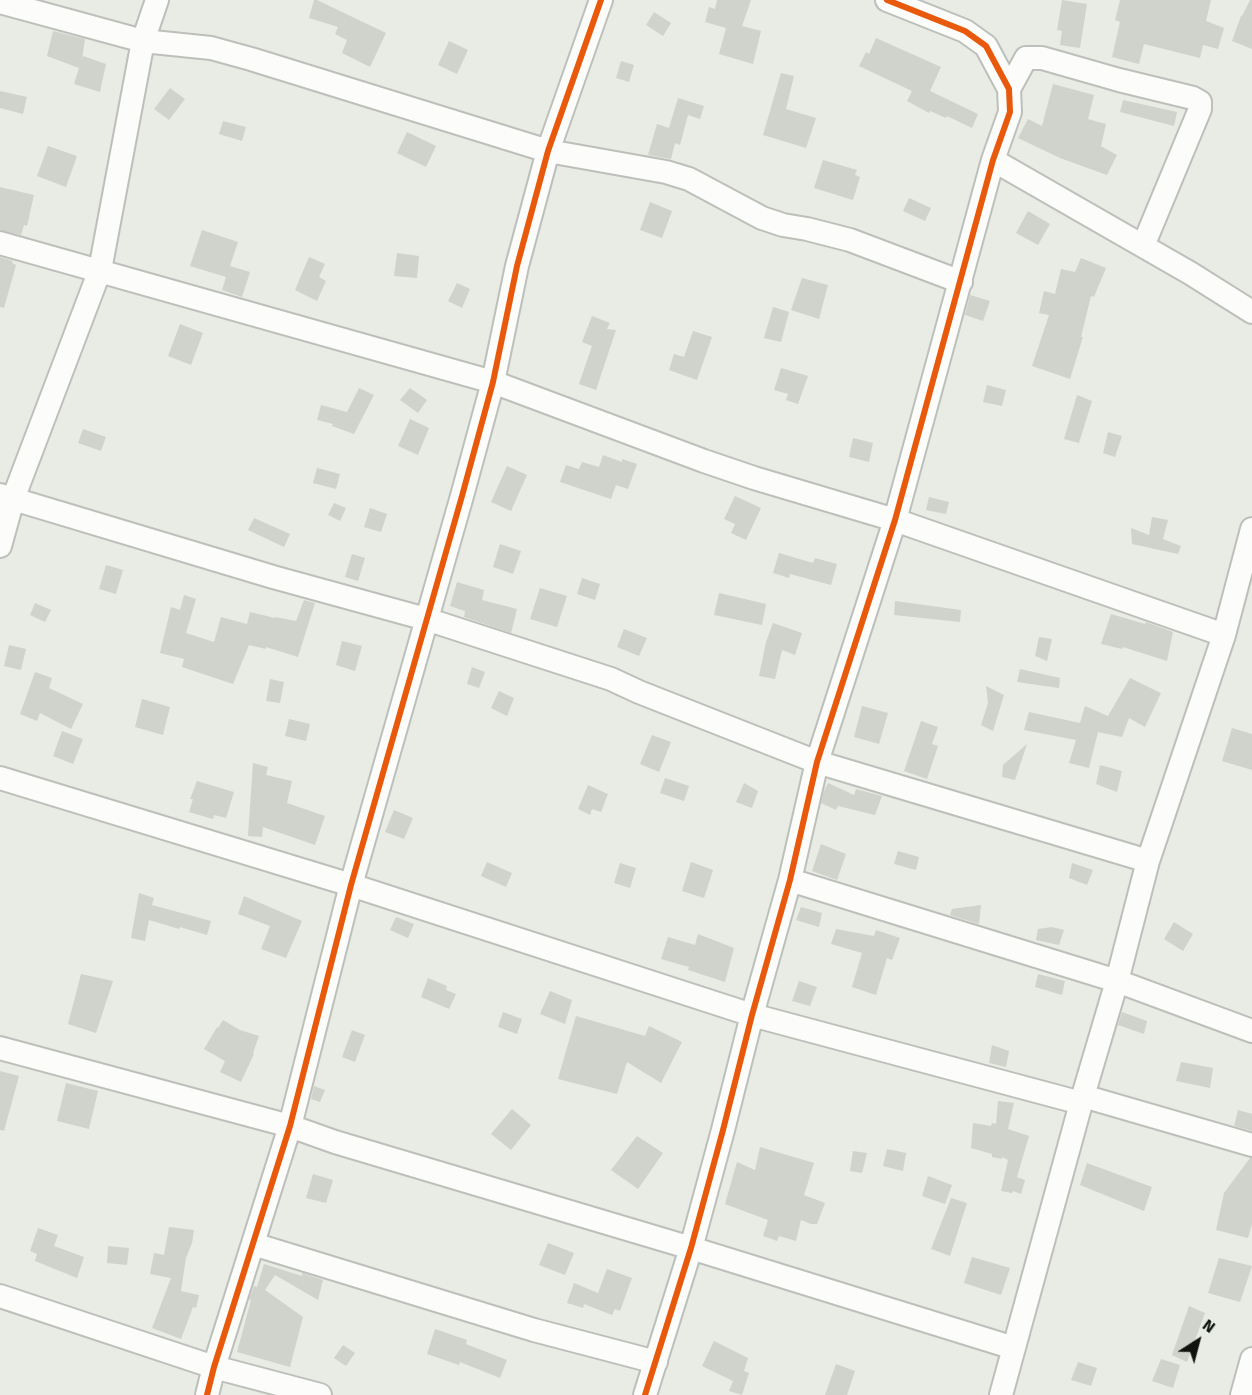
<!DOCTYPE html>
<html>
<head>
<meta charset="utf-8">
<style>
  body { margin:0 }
  #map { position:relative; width:1252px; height:1395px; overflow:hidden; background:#e8ece4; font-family:"Fira Sans",sans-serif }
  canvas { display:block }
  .north { position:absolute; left:1168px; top:1311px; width:60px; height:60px; -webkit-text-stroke:4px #e7efe1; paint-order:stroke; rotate:36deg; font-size:16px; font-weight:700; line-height:24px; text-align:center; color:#10120e }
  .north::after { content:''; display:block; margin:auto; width:21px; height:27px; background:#10120e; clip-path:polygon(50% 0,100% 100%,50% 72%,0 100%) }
</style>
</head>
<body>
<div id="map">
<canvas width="1252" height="1395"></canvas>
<div class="north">N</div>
</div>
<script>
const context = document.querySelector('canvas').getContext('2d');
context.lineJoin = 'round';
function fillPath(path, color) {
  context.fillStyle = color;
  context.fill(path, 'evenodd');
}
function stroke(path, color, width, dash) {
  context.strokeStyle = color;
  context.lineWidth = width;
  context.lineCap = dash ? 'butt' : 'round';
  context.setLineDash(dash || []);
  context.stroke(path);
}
fillPath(new Path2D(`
  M314 0H317L386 33 370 67 342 53 347 40 335 34 338 27 309 18Z
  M717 0H751L742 26 761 31 753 64 719 54 726 28 705 22 709 7 715 9Z
  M1062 0 1087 4 1080 48 1060 45 1062 31 1057 30Z
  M1120 0H1211L1206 21 1224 28 1218 49 1203 45 1200 58 1144 44 1139 64 1112 57 1120 22 1115 20Z
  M1250 0H1252V49L1232 41 1241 16H1242Z
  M654 12 671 23 663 36 646 25Z
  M53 31 85 39 82 59 83 56 106 64 100 92 74 84 79 68 47 56Z
  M876 38 941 67 930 91 978 114 972 128 947 116 946 118 930 111 929 113 907 101 912 91 859 66 866 52 869 54Z
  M449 41 468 50 457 74 438 65Z
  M621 61 634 65 629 82 616 78Z
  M781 73 794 76 786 109 816 118 806 148 763 135Z
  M1053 84 1094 95 1088 119 1106 124 1101 146 1117 155 1107 175 1060 158 1018 138 1028 119 1042 126Z
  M170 88 185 99 169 120 154 109Z
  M0 91 27 97 23 114 0 108Z
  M678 98 704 106 700 119 688 115 680 145 675 143 671 159 648 155 657 124 669 128Z
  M1123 100 1177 112 1174 126 1120 112Z
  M223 121 246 127 242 141 219 134Z
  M407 132 436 146 426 167 397 153Z
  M48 146 77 156 66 187 37 176Z
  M823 160 857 170 855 175 860 177 853 200 814 188Z
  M0 187 34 195 27 226 24 225 21 235 0 230Z
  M909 198 931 208 925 221 903 211Z
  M650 202 672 211 662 238 640 230Z
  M1028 211 1050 224 1038 245 1016 233Z
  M202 230 238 242 230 266 250 272 242 297 222 290 226 277 190 266Z
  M397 253 419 256 417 278 394 276Z
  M0 257 13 261 12 263 16 265 4 308 0 307Z
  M309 257 325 264 319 277 326 281 317 301 295 290Z
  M1081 258 1106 268 1094 297 1091 296 1081 337H1083L1070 379 1032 366 1049 315 1039 313 1044 291 1055 294 1061 269 1075 272Z
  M802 278 828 285 819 319 791 310Z
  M457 283 470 289 462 308 448 301Z
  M970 295 990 301 983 321 965 315Z
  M773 307 789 312 781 342 764 338Z
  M592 316 610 323 607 329 616 330 596 390 579 384 592 346 582 342Z
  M180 324 203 333 191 365 168 356Z
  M693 331 712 337 697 380 669 370 674 354 684 357Z
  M781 368 808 376 798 404 786 400 788 394 774 390Z
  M987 385 1006 390 1002 406 983 402Z
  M359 388 374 395 354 434 332 426 333 424 317 420 321 405 347 412Z
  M410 388 427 400 418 413 400 400Z
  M1077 395 1092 401 1079 443 1064 439Z
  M410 419 429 428 418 455 398 446Z
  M83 429 106 437 101 451 78 443Z
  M1108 432 1122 436 1115 457 1103 453Z
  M853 438 873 443 869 462 849 457Z
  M603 455 622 462V459L637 464 628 489 616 485 611 499 560 482 566 465 579 469 582 462 599 467Z
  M507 466 527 475 511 511 491 502Z
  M317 468 340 474 336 489 313 483Z
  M735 496 761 508 746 540 731 533 735 524 724 519Z
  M929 497 949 502 946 514 926 510Z
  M334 503 346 508 340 521 328 515Z
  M370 508 387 514 381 532 364 527Z
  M1152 517 1168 520 1163 539 1181 546 1178 554 1132 544 1131 528 1149 535Z
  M254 518 290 534 284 547 248 530Z
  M500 544 521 551 513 574 493 567Z
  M779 553 813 563 815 558 837 564 831 585 790 574 789 578 773 573Z
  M352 554 365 558 358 581 345 577Z
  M106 565 123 570 116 594 99 589Z
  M582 578 600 584 595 600 577 594Z
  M457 582 484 590 482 600 517 609 511 633 464 617 465 611 450 606Z
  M540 588 567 596 557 627 530 619Z
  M719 593 766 604 762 625 714 615Z
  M184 595 196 599 186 633 214 642 221 617 247 624 250 612 275 618V617L296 621 304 600 315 603 298 657 266 647V649L249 645 233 684 182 667 184 659 160 653 171 607 180 610Z
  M895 601 961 610 960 622 894 615Z
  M35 603 51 610 45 622 30 615Z
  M1111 614 1145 624 1146 622 1173 632 1167 661 1123 647 1122 649 1101 644Z
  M773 623 802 633 795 655 782 650 775 679 759 676 766 642Z
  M624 629 647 638 639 656 617 647Z
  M1039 637 1052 639 1047 661 1035 656Z
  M342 641 362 646 355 671 336 665Z
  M9 645 26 649 21 670 4 666Z
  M472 667 485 672 479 688 467 684Z
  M1020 669 1060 678 1059 688 1017 682Z
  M35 672 52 678 49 688 83 704 71 729 40 713 37 721 20 714Z
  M1130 678 1161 693 1145 727 1129 718 1122 737 1098 732 1089 768 1069 763 1076 740 1024 730 1029 712 1080 723 1085 706 1108 716Z
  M270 679 284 682 280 703 266 701Z
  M986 686 1004 695 993 731 981 725 988 703Z
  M499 691 514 698 507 716 491 708Z
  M142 699 170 707 163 735 135 727Z
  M862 706 888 713 879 744 854 737Z
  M289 719 310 724 306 741 285 736Z
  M921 721 938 727 932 744 938 746 927 779 904 771Z
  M1232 728 1252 734V770L1222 761Z
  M62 731 83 739 73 764 53 756Z
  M652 735 671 742 659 772 640 764Z
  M1027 744 1015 780 1002 777 1003 765Z
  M253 763 268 767 266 775 292 781 287 803 325 816 315 845 263 827 262 837 248 836Z
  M1100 765 1122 771 1117 792 1096 784Z
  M665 778 689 786 684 801 660 793Z
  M197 781 234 792 226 818 214 815 213 819 189 812 193 799H190Z
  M744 783 758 791 752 808 736 802Z
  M828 783 854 795 856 789 882 796 875 815 838 806 836 810 821 803 824 791Z
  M588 785 608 794 601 812 592 809 590 815 578 809Z
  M394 810 413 818 404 839 385 832Z
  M821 844 846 854 837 880 812 871Z
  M898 851 919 857 916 870 894 864Z
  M487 862 512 873 506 887 481 876Z
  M691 862 713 870 704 898 682 891Z
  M620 863 636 868 630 888 614 883Z
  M1072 863 1093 870 1087 885 1069 878Z
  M139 893 154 898 152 905 211 921 207 935 180 927 179 929 149 920 145 941 131 938Z
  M244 896 302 921 286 958 261 949 270 926 238 914Z
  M981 905 979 924 950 915 952 909Z
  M801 907 822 913 819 927 796 920Z
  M396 917 414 924 408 938 390 930Z
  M1174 922 1193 934 1183 951 1164 939Z
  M1052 927 1064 930 1059 945 1036 940 1038 929Z
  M836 929 874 936 876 930 900 938 892 960 887 958 876 995 852 987 862 953 831 944Z
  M698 934 734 948 725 982 688 970 689 967 661 959 668 937 695 945Z
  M81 974 113 981 96 1033 68 1024Z
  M1038 974 1065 981 1062 995 1035 987Z
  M428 978 447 986 446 990 456 994 449 1009 421 997Z
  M799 981 817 987 810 1006 792 1001Z
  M550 991 572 1000 565 1024 540 1014Z
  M503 1012 522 1019 517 1034 498 1027Z
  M1122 1012 1147 1021 1144 1034 1118 1025Z
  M576 1016 645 1036 649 1026 682 1042 661 1083 627 1062 617 1094 558 1079Z
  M223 1020 240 1030 259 1036 253 1053 254 1054 241 1082 220 1072 225 1061 204 1049 217 1027 218 1028Z
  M352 1030 365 1035 355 1062 342 1057Z
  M992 1045 1009 1051 1006 1067 989 1063Z
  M1181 1062 1213 1068 1210 1088 1176 1081Z
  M0 1071 19 1076 4 1131 0 1130Z
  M66 1083 98 1091 89 1129 57 1121Z
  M314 1086 325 1090 320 1102 311 1099Z
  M998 1101 1014 1103 1008 1129 1029 1136 1017 1177 1025 1180 1021 1194 1013 1191 1012 1193 1001 1191 1008 1160 1002 1157V1159L992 1157V1154L971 1148 973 1123 991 1126 992 1123 996 1124Z
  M512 1109 531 1125 511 1150 491 1134Z
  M1238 1110 1252 1114V1131L1234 1126Z
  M637 1136 663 1153 638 1189 611 1170Z
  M760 1147 814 1163 804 1195 825 1203 817 1224H811L801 1220 796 1241 779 1236 777 1241 763 1236 768 1220 725 1204 737 1162 755 1170Z
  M887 1149 906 1153 903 1171 883 1166Z
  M853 1151 867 1153 862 1173 850 1171Z
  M1250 1158H1252V1224L1248 1238 1216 1230 1224 1193Z
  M1087 1163 1152 1187 1144 1211 1080 1185Z
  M313 1174 333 1180 326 1203 306 1198Z
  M928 1176 952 1185 945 1204 922 1196Z
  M951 1198 967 1203 950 1256 931 1249Z
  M169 1227 194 1230 192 1243 186 1258 181 1291 199 1295 196 1308 193 1307 181 1339 152 1328 171 1278 150 1274 154 1253 164 1255Z
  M38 1228 58 1235 54 1246 84 1257 77 1278 35 1261 37 1254 30 1251Z
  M548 1243 574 1253 565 1275 539 1265Z
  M108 1246 129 1248 127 1265 107 1263Z
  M972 1257 1010 1268 1001 1295 964 1283Z
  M1219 1258 1252 1266 1240 1302 1208 1293Z
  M264 1264 302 1276V1273L323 1280 318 1300 275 1275 265 1290 303 1317 290 1367 237 1352 251 1300 249 1299 254 1286 257 1287Z
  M607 1269 632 1278 620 1311 615 1309 612 1315 584 1304 583 1308 567 1303 574 1283 598 1293Z
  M1189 1306 1205 1313 1187 1362 1172 1355Z
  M435 1329 467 1340 466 1344 507 1360 500 1378 460 1362 459 1365 427 1354Z
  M714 1341 748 1358 744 1371 749 1373 742 1395 729 1391 733 1381 702 1366Z
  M343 1345 355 1353 346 1366 334 1358Z
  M1161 1359 1180 1365 1173 1388 1152 1381Z
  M1078 1362 1097 1368 1091 1386 1071 1380Z
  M836 1364 855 1371 847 1395H825Z`), '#d0d2cc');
const minor = new Path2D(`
  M0 2 143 41 211 48 251 59 548 151 666 172 689 179 762 218 783 225 807 229 850 240 961 282
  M1009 89 1026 58H1042L1119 80 1193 98 1200 102V109L1143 246
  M993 160 1190 273 1252 312
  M0 243 493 382 704 461 754 478 895 520 1224 635
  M0 495 273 577 426 619 611 679 639 692 817 762 1148 861
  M0 546 13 499 100 270 143 41 157 0
  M0 778 351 885 752 1015 1081 1103
  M790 880 1117 981 1252 1031
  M0 1048 290 1126 335 1142 691 1248 1014 1348
  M1083 1096 1252 1145
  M253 1244 534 1330 656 1362
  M0 1296 214 1367 320 1395
  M207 1395 214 1367 290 1126 351 885 462 496 493 382 517 266 548 151 601 0
  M645 1395 691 1248 723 1130 752 1015 790 880 817 762 895 520 993 160 1010 112 1009 89 986 46 965 31 887 0
  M1001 1395 1083 1096 1117 981 1148 861 1224 635 1252 529
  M1242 1395 1252 1359`);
stroke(minor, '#bdc0ba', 26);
stroke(minor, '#fcfcfb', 22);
stroke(new Path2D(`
  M207 1395 214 1367 290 1126 351 885 462 496 493 382 517 266 548 151 601 0
  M645 1395 691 1248 723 1130 752 1015 790 880 817 762 895 520 993 160 1010 112 1009 89 986 46 965 31 887 0`), '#e8590c', 6);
</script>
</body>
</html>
